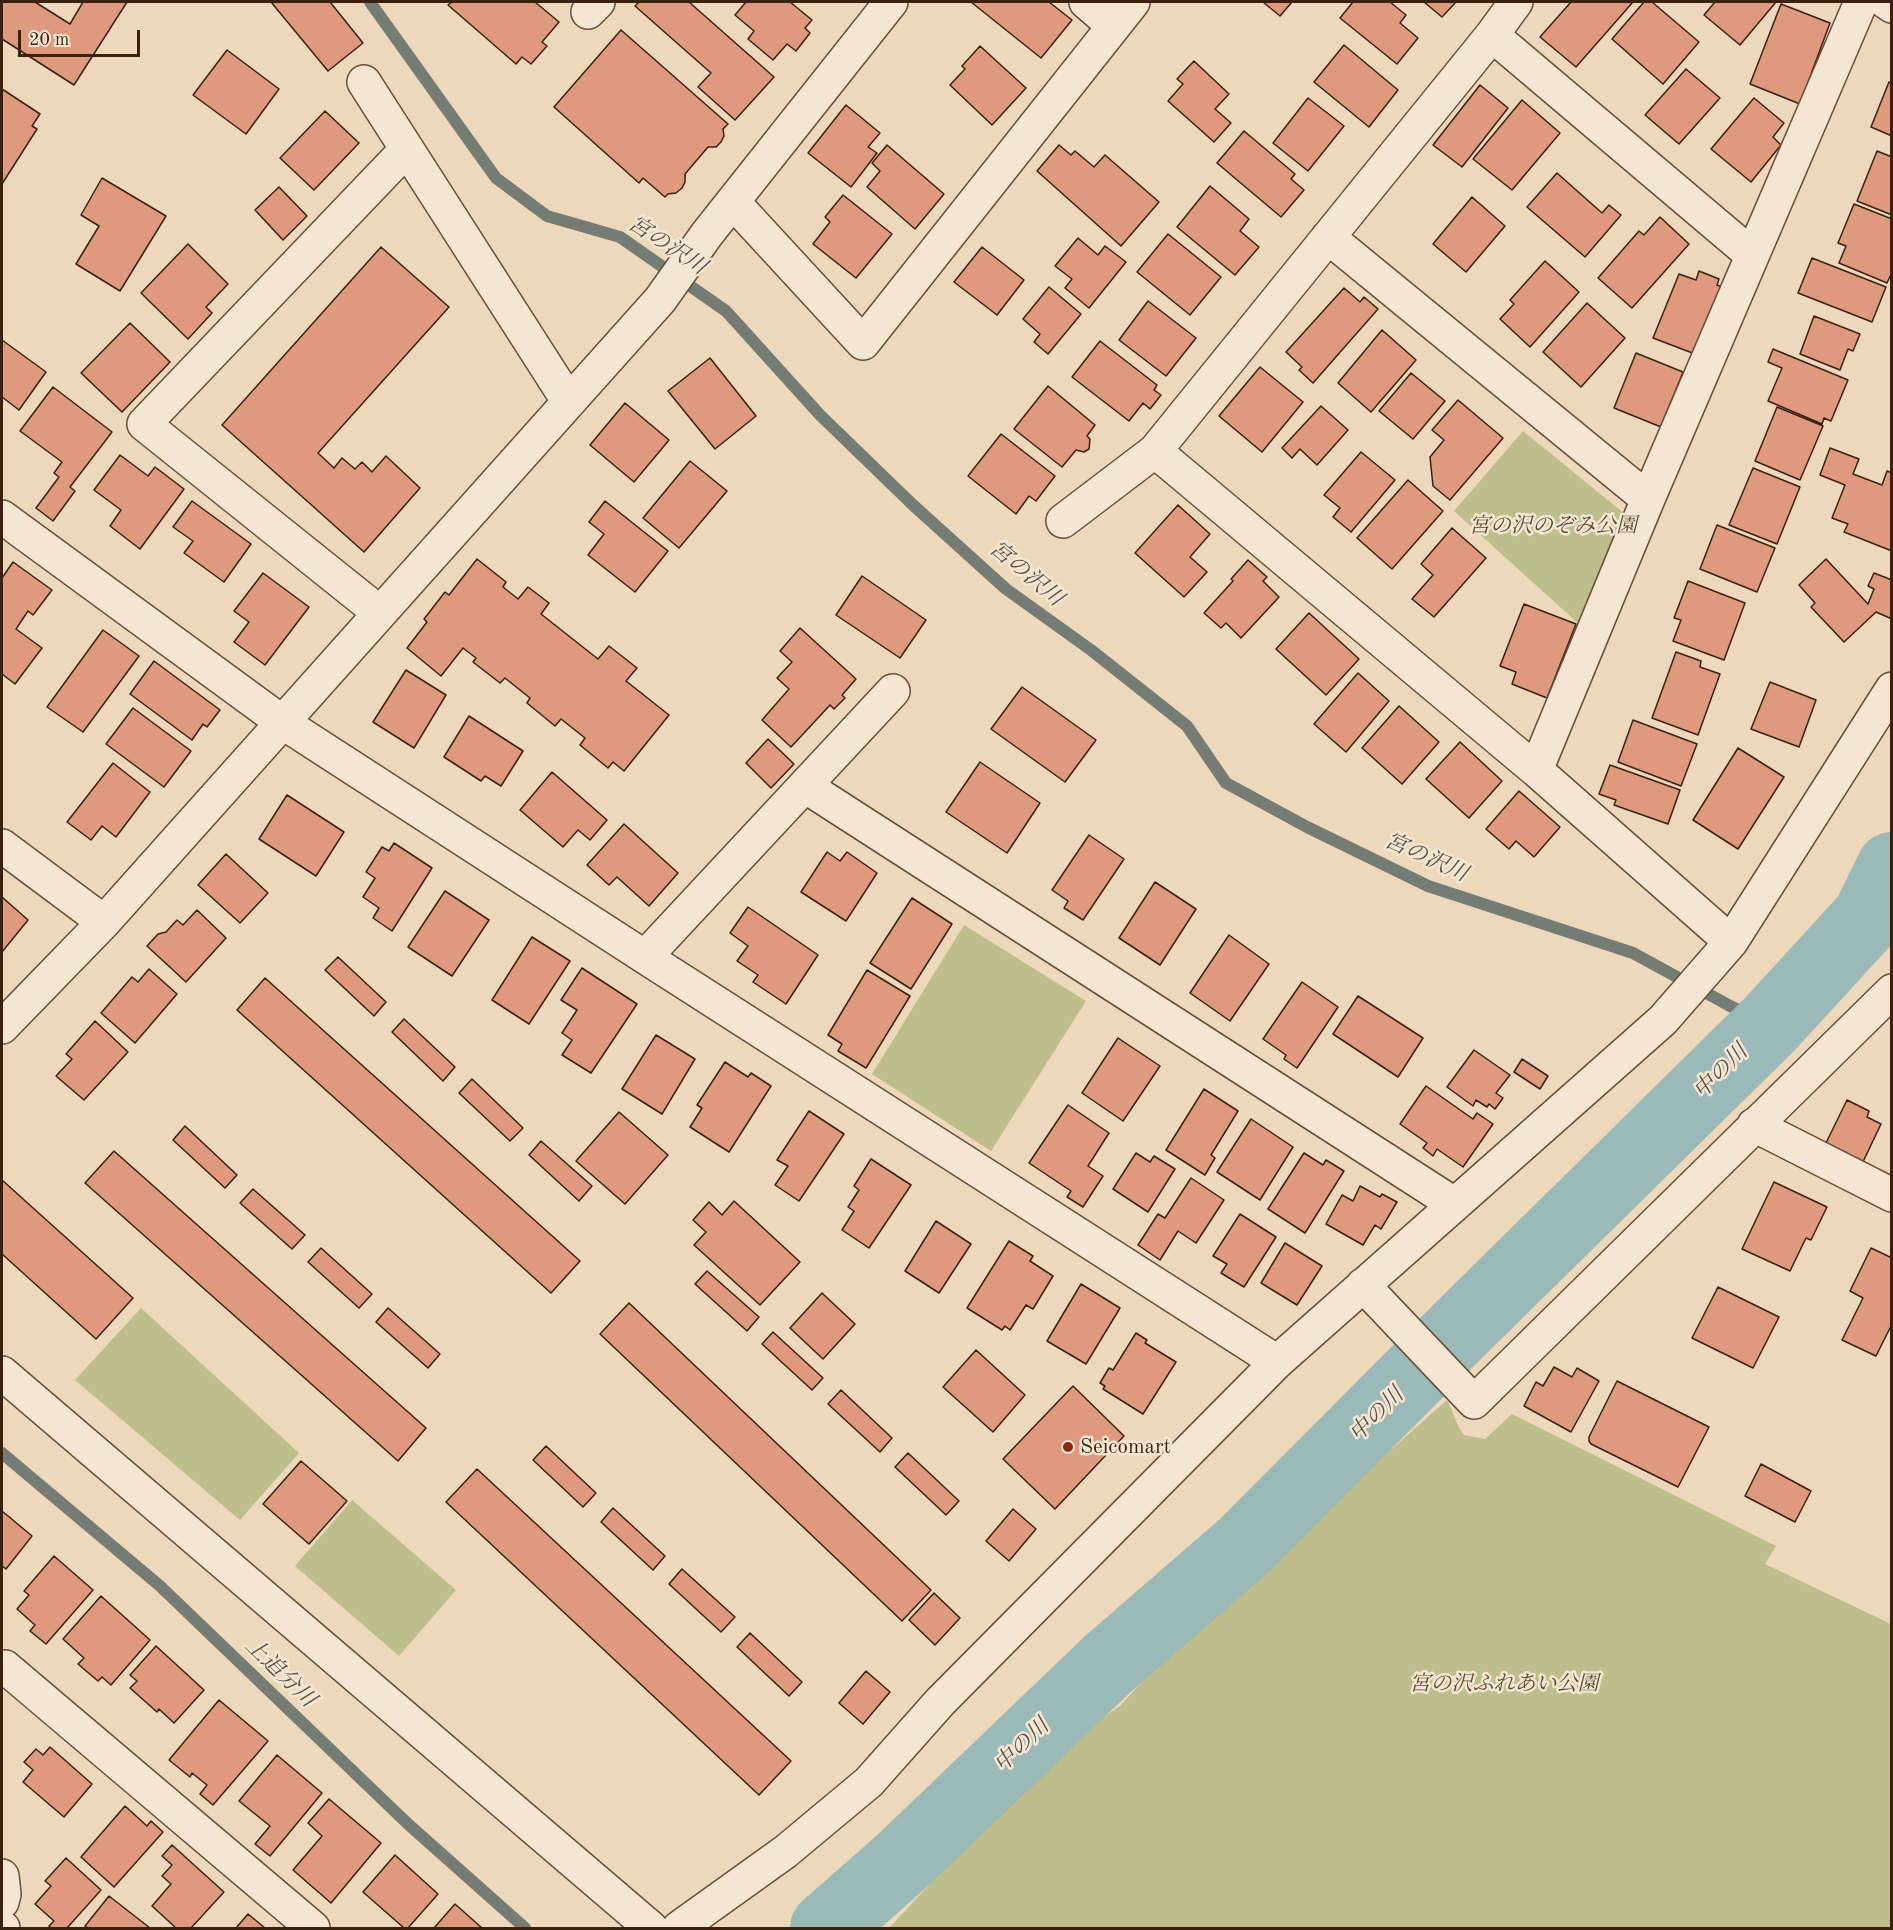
<!DOCTYPE html>
<html>
<head>
<meta charset="utf-8">
<style>
  body { margin:0 }
  #map { position:relative; width:1893px; height:1930px; overflow:hidden; background:#eed8bb; font-family:"Old Standard TT",serif }
  canvas { display:block }
  .frame { position:absolute; inset:0; border:3px solid #39210e; pointer-events:none }
  .scale { position:absolute; left:18px; top:30px; width:122px; height:27px; box-sizing:border-box; border:3px solid #39210e; border-top:0; padding-left:8px; font-size:18px; line-height:21px; white-space:nowrap; color:#39210e; -webkit-text-stroke:4px #f4e6d3; paint-order:stroke }
</style>
</head>
<body>
<div id="map">
<canvas width="1893" height="1930"></canvas>
<div class="frame"></div>
<div class="scale">20 m</div>
</div>
<script>
const context = document.querySelector('canvas').getContext('2d');
context.lineJoin = 'round';
function fillPath(path, color) {
  context.fillStyle = color;
  context.fill(path, 'evenodd');
}
function stroke(path, color, width, dash) {
  context.strokeStyle = color;
  context.lineWidth = width;
  context.lineCap = dash ? 'butt' : 'round';
  context.setLineDash(dash || []);
  context.stroke(path);
}
function label(font, color, halo, rows, align = 'center') {
  context.font = font + ' "Old Standard TT","Noto Serif JP",serif';
  context.lineWidth = 5;
  context.setLineDash([]);
  context.textBaseline = 'middle';
  context.strokeStyle = halo;
  context.fillStyle = color;
  for (const [text, x, y, turn = 0] of rows) {
    context.save();
    context.translate(x, y);
    context.rotate((+turn || 0) * Math.PI / 180);
    context.textAlign = isNaN(turn) ? turn : align;
    if (halo) context.strokeText(text, 0, 0);
    context.fillText(text, 0, 0);
    context.restore();
  }
}
fillPath(new Path2D(`
  M1523 431 1625 514 1580 625 1454 511Z
  M964 925 1086 1001 991 1151 872 1074Z
  M141 1308 299 1453 240 1520 75 1380Z
  M1447 1400C1453 1411 1456 1425 1464 1435L1485 1439 1512 1414 1776 1546 1765 1564 1891 1624V1928H889L974 1837 1079 1734 1120 1706 1172 1648 1303 1523 1341 1494Z
  M352 1500 456 1590 399 1656 295 1566Z`), '#bebd8c');
stroke(new Path2D(`
  M370 2 496 178 547 216 620 237 726 311 820 415 913 505 1006 589 1091 650 1187 726 1226 783 1307 827 1428 886 1633 953 1732 1007 1770 1024
  M2 1453 160 1586 408 1824 525 1928`), '#747c73', 12);
stroke(new Path2D(`
  M826 1928 900 1863 1109 1663 1245 1545 1459 1330 1770 1024 1868 917 1892 868`), '#9bb9b6', 72);
const building = new Path2D(`
  M2 2H35L70 24 83 2H127L74 85 2 39Z
  M271 2H330L363 43 328 71Z
  M452 2H535L559 22 542 42 547 46 531 64 522 57 516 64 448 5Z
  M639 2H689L774 77 735 120 698 87 711 73 635 6Z
  M746 2H790L812 20 805 28 810 33 796 51 787 44 773 60 748 39 754 31 735 15Z
  M971 2H1049L1072 20 1041 58Z
  M1263 2H1292L1280 16Z
  M1353 2H1390L1406 15 1400 23 1418 38 1397 64 1340 18Z
  M1424 2H1456L1442 17Z
  M1571 2H1633L1576 67 1540 37Z
  M1644 2H1652L1699 42 1663 84 1612 39Z
  M1715 2H1776L1740 45 1704 15Z
  M1781 4 1830 23 1800 104 1750 84Z
  M621 30 728 124 723 129 724 136 721 142 716 147H708L685 174V182L682 188 676 193 668 194 665 197 643 178 639 183 554 107Z
  M1344 45 1398 90 1369 127 1314 82Z
  M980 46 1026 88 992 125 950 85 965 69 962 66Z
  M227 50 279 89 246 134 193 95Z
  M1194 61 1229 94 1215 109 1231 123 1214 142 1168 101 1183 84 1177 79Z
  M1686 69 1720 98 1679 144 1645 115Z
  M1889 82 1892 83V136L1871 127Z
  M1480 85 1508 108 1462 167 1433 145Z
  M2 89 40 114 32 126 37 129 2 184Z
  M1308 98 1344 126 1308 171 1273 143Z
  M1754 98 1784 123 1773 137 1781 145 1751 182 1711 149Z
  M1522 100 1560 133 1512 190 1473 159Z
  M846 105 880 133 868 147 877 153 851 187 808 153Z
  M325 111 359 143 314 190 280 158Z
  M1244 131 1295 174 1291 179 1304 190 1281 217 1217 163Z
  M887 145 944 194 915 229 867 187 880 171 872 163Z
  M1059 145 1071 155 1075 151 1094 167 1105 155 1159 202 1121 246 1037 171Z
  M1877 151 1892 157V215L1857 201Z
  M1557 173 1602 213 1609 205 1621 215 1585 257 1527 207Z
  M102 178 166 216 120 291 76 264 99 226 81 215Z
  M1210 186 1249 219 1240 231 1259 247 1235 275 1177 227Z
  M279 187 307 216 283 240 255 210Z
  M843 195 892 234 856 278 813 244 830 222 825 217Z
  M1472 197 1505 226 1466 272 1433 244Z
  M1854 204 1892 219V272L1887 283 1839 263 1846 246 1838 243Z
  M1660 217 1689 244 1632 308 1598 278 1639 231 1644 235Z
  M1168 234 1221 277 1190 315 1137 272Z
  M1078 238 1098 255 1105 246 1126 262 1089 308 1065 288 1072 279 1055 266Z
  M188 244 228 284 206 307 212 313 188 339 141 293Z
  M381 247 449 307 318 453 334 468 342 458 355 469 362 462 372 472 386 456 420 488 364 552 222 425Z
  M982 247 1024 280 997 315 954 282Z
  M1812 258 1886 287 1872 322 1798 293Z
  M1545 261 1579 292 1530 347 1500 319 1514 304 1510 300Z
  M1699 271 1719 279 1717 285 1722 287 1695 354 1653 338 1679 274 1696 280Z
  M1049 287 1081 314 1048 354 1034 342 1040 334 1023 319Z
  M1344 288 1360 302 1364 297 1378 309 1313 383 1299 370 1302 367 1286 352Z
  M1148 301 1196 338 1166 376 1119 340Z
  M1587 303 1625 338 1581 387 1543 352Z
  M1814 316 1860 334 1853 351 1848 349 1840 370 1800 354Z
  M130 323 170 362 122 412 81 373Z
  M1382 330 1416 360 1371 412 1338 383Z
  M2 340 46 372 19 410 2 397Z
  M1100 341 1157 385 1154 390 1161 395 1150 409 1143 403 1129 421 1072 377Z
  M1773 349 1848 380 1831 421 1824 418 1822 424 1768 401 1782 368 1768 362Z
  M1636 353 1683 372 1661 427 1614 408Z
  M710 358 756 416 715 449 668 391Z
  M1260 367 1303 402 1262 452 1219 416Z
  M1411 373 1445 401 1413 439 1379 411Z
  M1048 386 1095 425 1087 436 1090 439 1089 449 1084 452 1076 450 1062 467 1014 429Z
  M53 387 112 432 70 487 75 491 53 521 36 508 59 477 54 473 62 462 20 431Z
  M1458 400 1503 438 1450 500 1433 486 1430 457 1444 440 1432 430Z
  M625 403 669 440 634 482 590 445Z
  M1321 406 1348 430 1317 465 1300 449 1292 458 1282 448Z
  M1777 407 1823 426 1800 480 1755 461Z
  M1001 434 1055 476 1036 501 1029 496 1016 514 968 476Z
  M1830 448 1859 459 1853 474 1882 485 1887 471 1892 473V551L1844 532 1848 524 1832 518 1845 485 1820 475Z
  M1361 452 1395 480 1351 532 1333 517 1340 508 1324 495Z
  M120 455 148 476 155 467 184 489 140 549 110 526 121 510 94 490Z
  M690 461 727 491 679 548 643 518Z
  M1753 468 1800 487 1777 544 1729 525Z
  M1408 480 1443 511 1392 569 1357 538Z
  M192 501 251 544 224 582 184 553 193 541 173 527Z
  M605 501 668 551 635 592 588 555 604 534 589 522Z
  M1178 505 1210 534 1190 557 1207 572 1184 597 1135 553Z
  M1717 525 1775 548 1757 592 1700 569Z
  M1452 528 1486 558 1434 617 1412 599 1433 575 1421 564Z
  M477 559 506 582 503 587 518 599 528 587 549 603 541 614 598 659 609 646 637 668 626 681 669 715 624 771 613 762 608 768 580 745 585 738 561 719 555 726 527 703 530 698 505 678 500 683 473 662 476 658 463 648 441 676 407 648 427 622 424 619 445 592 449 595Z
  M1826 559 1868 604 1874 589 1868 586 1874 573 1892 580V619L1876 612 1844 642 1811 607 1815 603 1799 585Z
  M1248 560 1267 577 1263 581 1279 597 1241 638 1226 623 1221 628 1204 613 1233 581 1231 579Z
  M13 562 52 590 33 615 28 611 16 629 42 648 15 684 2 674V578Z
  M263 573 309 607 265 665 234 642 249 622 234 611Z
  M862 576 926 620 900 658 836 615Z
  M1688 581 1745 603 1724 660 1673 641 1681 620 1674 618Z
  M1524 604 1576 624 1547 698 1512 684 1516 672 1500 666Z
  M1309 613 1359 659 1326 695 1276 649Z
  M800 628 856 679 842 695 845 698 834 709 830 705 791 747 762 720 789 689 777 678 792 662 780 651Z
  M103 630 139 656 83 732 47 707Z
  M1676 652 1701 661 1700 667 1720 674 1698 735 1652 718Z
  M154 661 220 710 207 727 203 724 192 740 130 694Z
  M406 670 446 695 414 748 373 722Z
  M1358 673 1389 701 1346 752 1314 724Z
  M1770 682 1816 700 1799 747 1751 729Z
  M1022 687 1096 740 1065 782 991 729Z
  M1399 706 1439 742 1402 784 1362 748Z
  M133 708 191 751 164 787 106 744Z
  M469 716 523 751 501 786 485 776 481 781 444 757Z
  M1633 720 1697 744 1681 786 1618 762Z
  M768 739 794 764 771 788 746 763Z
  M1460 742 1502 781 1469 818 1426 779Z
  M1738 748 1784 777 1738 849 1693 820Z
  M980 762 1040 803 1007 853 946 812Z
  M113 763 150 792 116 837 102 826 91 840 67 822Z
  M1610 765 1680 790 1668 824 1614 805 1616 800 1599 794Z
  M552 772 607 820 590 840 578 830 563 847 520 810Z
  M1519 791 1560 827 1534 857 1516 841 1509 849 1486 829Z
  M287 795 344 832 316 876 259 839Z
  M624 824 678 873 649 906 617 877 609 885 587 865Z
  M1089 835 1124 859 1083 920 1064 908 1068 901 1052 890Z
  M394 843 432 868 392 931 373 918 379 908 363 897 375 878 366 872 382 847 389 851Z
  M827 852 840 861 847 852 877 873 846 921 801 892Z
  M226 854 268 893 240 923 198 885Z
  M1155 882 1196 909 1160 965 1119 938Z
  M445 891 489 920 452 976 408 947Z
  M2 897 28 920 2 952Z
  M912 898 952 924 911 989 870 963Z
  M748 907 818 955 786 1004 753 982 758 975 737 961 748 946 730 933Z
  M197 910 226 938 186 982 147 946 158 934 166 932 177 920 183 925Z
  M1229 935 1269 964 1230 1021 1190 993Z
  M532 937 570 961 529 1024 492 1000Z
  M338 957 386 1002 374 1016 325 970Z
  M582 968 637 1004 591 1073 562 1055 572 1040 562 1033 577 1010 561 1000Z
  M149 969 177 994 135 1043 101 1013 132 977 138 982Z
  M867 970 910 996 866 1068 838 1051 842 1044 828 1035Z
  M265 978 580 1261 551 1293 237 1010Z
  M1302 982 1338 1007 1297 1068 1284 1059 1286 1055 1263 1039Z
  M1358 996 1423 1038 1398 1077 1333 1034Z
  M404 1019 455 1067 443 1081 392 1032Z
  M95 1021 128 1052 84 1100 56 1076 72 1059 66 1054Z
  M656 1035 695 1059 662 1114 622 1089Z
  M1118 1038 1160 1066 1123 1121 1082 1093Z
  M1474 1050 1510 1075 1496 1093 1503 1098 1495 1109 1489 1104 1487 1107 1476 1100 1473 1106 1447 1087Z
  M1522 1059 1548 1076 1540 1089 1514 1072Z
  M725 1062 748 1077 751 1073 771 1086 729 1152 690 1127 702 1108 697 1105Z
  M472 1079 523 1128 510 1141 459 1093Z
  M1426 1086 1473 1119 1477 1113 1493 1124 1463 1167 1437 1149 1433 1156 1423 1148 1427 1143 1400 1124Z
  M1204 1089 1238 1111 1211 1155 1215 1158 1205 1175 1166 1150Z
  M1847 1100 1869 1111 1867 1117 1881 1124 1862 1164 1825 1145Z
  M1068 1105 1109 1133 1088 1166 1103 1176 1083 1207 1067 1197 1071 1191 1029 1163Z
  M809 1111 844 1134 799 1201 775 1185 788 1166 777 1160Z
  M619 1112 668 1155 625 1204 576 1161Z
  M1251 1119 1293 1147 1260 1200 1217 1172Z
  M185 1126 237 1175 225 1188 173 1140Z
  M541 1141 592 1186 579 1201 529 1155Z
  M114 1151 426 1428 398 1461 85 1183Z
  M1136 1153 1150 1162 1154 1156 1175 1169 1148 1212 1113 1189Z
  M1304 1153 1323 1165 1326 1160 1344 1171 1305 1233 1268 1209Z
  M871 1159 911 1185 869 1248 842 1230 854 1211 848 1207 859 1190 854 1186Z
  M1191 1178 1224 1200 1196 1243 1178 1231 1160 1260 1138 1245 1158 1214 1165 1218Z
  M2 1180 133 1298 96 1339 2 1254Z
  M1774 1182 1827 1207 1811 1240 1806 1238 1790 1271 1742 1249Z
  M1360 1186 1380 1197 1382 1194 1397 1202 1381 1229 1375 1225 1363 1245 1326 1224 1342 1195 1353 1201Z
  M253 1189 305 1235 292 1249 240 1203Z
  M734 1201 800 1262 760 1305 694 1245 706 1232 693 1220 709 1202 722 1215Z
  M1240 1214 1276 1237 1244 1287 1221 1273 1227 1264 1213 1256Z
  M936 1221 971 1244 939 1293 905 1271Z
  M1009 1241 1033 1256 1030 1261 1053 1276 1033 1309 1026 1305 1010 1330 1005 1326 1002 1330 967 1308Z
  M1285 1243 1322 1266 1297 1305 1261 1283Z
  M321 1248 372 1294 359 1308 308 1262Z
  M1871 1248 1892 1258V1324L1876 1356 1842 1340 1863 1298 1850 1291Z
  M707 1271 759 1317 747 1331 695 1284Z
  M1081 1284 1120 1308 1086 1364 1047 1341Z
  M1718 1287 1779 1317 1753 1368 1692 1338Z
  M822 1293 855 1324 823 1359 790 1328Z
  M629 1303 931 1590 902 1621 600 1334Z
  M388 1308 440 1354 428 1368 376 1322Z
  M773 1332 823 1378 812 1390 762 1344Z
  M1136 1333 1147 1340 1145 1343 1176 1362 1143 1414 1103 1389 1105 1386 1100 1383 1109 1368 1113 1370Z
  M976 1350 1025 1395 993 1432 943 1387Z
  M1554 1367 1572 1377 1577 1368 1599 1381 1571 1432 1524 1406 1536 1382 1543 1386Z
  M1617 1381 1709 1427 1678 1487 1591 1444 1589 1441V1437Z
  M1073 1386 1124 1436 1055 1509 1003 1459Z
  M841 1390 892 1438 880 1452 828 1404Z
  M546 1446 596 1493 583 1507 533 1460Z
  M908 1453 959 1501 946 1515 895 1467Z
  M301 1461 347 1501 309 1544 263 1504Z
  M1761 1464 1811 1491 1795 1522 1745 1496Z
  M477 1469 791 1761 759 1795 446 1502Z
  M613 1508 665 1556 653 1570 601 1522Z
  M1013 1509 1036 1529 1009 1561 986 1541Z
  M2 1511 32 1536 6 1569 2 1566Z
  M54 1556 93 1590 46 1644 30 1631 35 1625 17 1609 29 1595 24 1591Z
  M682 1569 735 1617 721 1632 669 1584Z
  M934 1593 960 1618 935 1645 909 1620Z
  M101 1596 150 1640 111 1685 102 1677 98 1681 78 1664 84 1658 63 1639Z
  M750 1633 802 1682 789 1696 737 1647Z
  M156 1646 204 1690 174 1723 159 1709 157 1712 130 1688 137 1681 130 1675Z
  M866 1671 890 1692 863 1724 839 1703Z
  M219 1700 268 1741 213 1805 200 1794 207 1785 192 1773 190 1777 169 1760Z
  M50 1747 92 1784 64 1817 23 1782 33 1770 24 1762 36 1749 43 1755Z
  M277 1755 322 1793 270 1856 255 1844 270 1826 239 1801Z
  M329 1799 381 1843 331 1903 293 1870 322 1836 308 1823Z
  M125 1806 147 1826 151 1821 163 1832 114 1887 81 1857Z
  M172 1845 224 1892 191 1928H176L152 1906 171 1884 162 1876 172 1865 162 1856Z
  M395 1855 438 1894 408 1928H404L363 1892Z
  M66 1858 101 1890 67 1928H51L49 1926 54 1921 35 1904 51 1886 45 1881Z
  M109 1896 150 1928H88L85 1926Z
  M455 1904 482 1928H434Z
  M248 1914 265 1928H236Z`);
fillPath(building, '#df997e');
stroke(building, '#39210e', 1.5);
const street = new Path2D(`
  M1086 2 1114 26
  M1886 2 1892 6
  M588 12 598 2
  M1492 35 1752 255
  M364 82 569 402
  M733 202 863 343 1133 2
  M1328 237 1648 499
  M1155 451 1536 770 1731 942
  M2 517 282 722 645 957 1277 1362
  M1063 521 1155 451 1492 35 1516 2
  M380 613 144 424 407 149
  M1536 770 1648 499 1861 2
  M805 786 1454 1204
  M2 846 104 922
  M645 957 893 691
  M2 1027 104 922 660 300 707 234 891 2
  M1754 1125 1892 1195
  M1363 1285 1474 1402 1892 991
  M2 1373 651 1928
  M2 1671 5 1667 313 1928
  M2 1876 4 1894 2 1902
  M2 1928H3
  M679 1928 785 1852 869 1782 940 1702 1277 1362 1663 1020 1731 942 1892 689`);
stroke(street, '#664f39', 36);
stroke(street, '#f4e6d3', 33);
for (const [x, y, r, color] of [
  [1068,1447,6,"#8f2418"]
]) {
  const dot = new Path2D();
  dot.arc(x, y, r, 0, 2 * Math.PI);
  context.fillStyle = color;
  context.fill(dot);
  stroke(dot, '#f4e6d3', 2);
}
label('italic 21px', '#5a482e', '#f4e6d3', [
  ["宮の沢のぞみ公園",1553,526],
  ["宮の沢ふれあい公園",1504,1684]
]);
label('21px', '#39210e', '#f4e6d3', [
  ["Seicomart",1080,1447]
], 'left');
label('italic 22px', '#564f40', '#f4e6d3', [
  ["宮の沢川",667,246,33],
  ["宮の沢川",1026,574,40],
  ["宮の沢川",1426,858,24],
  ["中の川",1721,1072,-45],
  ["中の川",1377,1415,-45],
  ["上追分川",280,1673,44],
  ["中の川",1022,1746,-44]
]);
</script>
</body>
</html>
